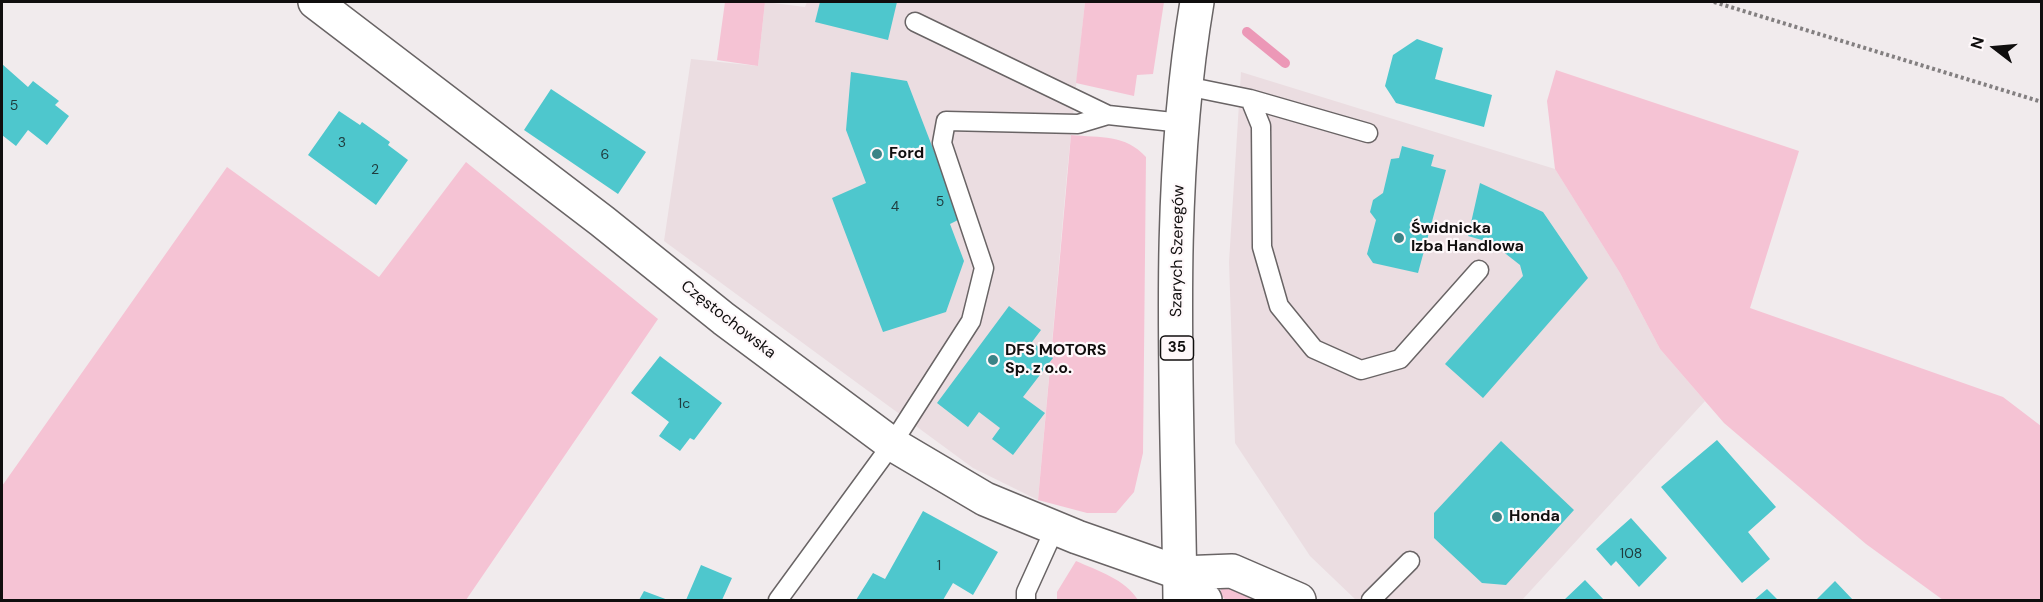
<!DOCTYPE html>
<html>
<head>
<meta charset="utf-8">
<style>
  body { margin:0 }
  #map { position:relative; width:2043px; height:602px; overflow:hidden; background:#f1ebed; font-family:"DM Sans",sans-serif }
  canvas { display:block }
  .frame { position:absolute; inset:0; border:3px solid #100e0e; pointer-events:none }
  .north { position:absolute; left:1965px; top:18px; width:60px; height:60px; -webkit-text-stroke:4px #fef8fa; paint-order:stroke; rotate:286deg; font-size:16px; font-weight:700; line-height:24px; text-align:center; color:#100e0e }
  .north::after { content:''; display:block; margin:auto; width:21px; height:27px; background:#100e0e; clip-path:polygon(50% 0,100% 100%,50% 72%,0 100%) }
</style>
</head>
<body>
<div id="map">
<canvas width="2043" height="602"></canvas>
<div class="frame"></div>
<div class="north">N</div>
</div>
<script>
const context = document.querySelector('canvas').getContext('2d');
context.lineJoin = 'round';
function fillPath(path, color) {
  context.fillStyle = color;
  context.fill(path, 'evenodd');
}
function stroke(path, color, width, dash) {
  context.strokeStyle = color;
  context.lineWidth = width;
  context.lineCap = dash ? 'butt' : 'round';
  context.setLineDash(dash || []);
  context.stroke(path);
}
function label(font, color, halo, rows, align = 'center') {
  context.font = font + ' "DM Sans",sans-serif';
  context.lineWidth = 4.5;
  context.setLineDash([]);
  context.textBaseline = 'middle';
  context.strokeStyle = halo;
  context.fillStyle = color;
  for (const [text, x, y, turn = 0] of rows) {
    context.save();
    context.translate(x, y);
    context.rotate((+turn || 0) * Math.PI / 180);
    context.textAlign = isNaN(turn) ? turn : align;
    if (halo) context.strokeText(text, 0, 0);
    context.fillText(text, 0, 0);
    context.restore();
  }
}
fillPath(new Path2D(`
  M765 2 805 7 807 2H1085L1067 173 1038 500 973 468 664 241 691 59 758 66Z
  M1241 72 1555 169 1620 273 1660 349 1705 401 1522 600H1356L1310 556 1235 443 1229 262Z`), '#ebdde1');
fillPath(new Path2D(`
  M725 2H765L758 66 717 60Z
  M1085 2H1164L1153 74 1137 75 1134 96 1076 83Z
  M1556 70 1799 151 1750 308 2003 397 2041 426V600H1943L1866 544 1724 423 1660 349 1620 273 1555 169 1547 101Z
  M1071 135C1101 138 1125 134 1146 157L1143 453 1134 492 1116 513H1087L1038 500Z
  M466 162 658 319 466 600H2V486L227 167 379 277Z
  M1076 561C1098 571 1125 579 1138 600H1057V592Z
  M1227 582 1274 600 1225 599 1221 596V588Z`), '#f5c3d4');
stroke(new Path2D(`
  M1247 32 1285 63`), '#ec98b7', 10);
fillPath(new Path2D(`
  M820 2H897L888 40 815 22Z
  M1417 39 1443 48 1435 79 1492 95 1484 127 1396 103 1385 86 1393 55Z
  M2 64 28 87 33 81 59 101 55 105 69 116 47 145 28 130 16 146 2 135Z
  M851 72 907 81 960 219 950 224 964 261 946 312 883 332 832 198 866 183 846 130Z
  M551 89 646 152 618 194 524 130Z
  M339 111 360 125 362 122 390 142 388 145 408 160 376 205 308 155Z
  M1402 146 1434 155 1431 166 1446 170 1418 273 1373 263 1367 254 1376 220 1370 212 1373 200 1383 193 1391 159 1399 158Z
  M1480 183 1543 212 1588 278 1483 398 1445 364 1523 276 1520 265 1492 243 1468 236Z
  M1009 306 1041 330 1032 342 1053 358 1023 397 1045 413 1013 455 992 439 1000 428 979 412 968 427 937 403Z
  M660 356 722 403 694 440 690 438 680 451 659 436 669 422 631 393Z
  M1717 440 1776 507 1748 532 1770 559 1742 583 1661 487Z
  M1501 441 1574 510 1506 585 1482 583 1434 538V513Z
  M923 511 998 552 973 595 953 583 943 600H856L873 573 885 579Z
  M1631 518 1667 558 1639 587 1616 561 1611 566 1596 549Z
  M701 565 732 578 722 600H686Z
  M1585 580 1604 600H1564Z
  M1835 581 1853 600H1819L1817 599Z
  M1767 589 1778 600H1754Z
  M644 591 668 600H639Z`), '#4ec7cd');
const service = new Path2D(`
  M915 22 1108 115
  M1186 86 1250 99 1261 126 1262 247 1279 306 1314 349 1361 370 1400 359 1479 270
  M1250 99 1368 133
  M778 600 892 444 971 321 984 268 942 143 946 121 1078 124 1108 115 1182 123
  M1026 600V592L1055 528
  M1371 600 1410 561`);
const minor = new Path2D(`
  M315 2 602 221 724 319 892 444 985 499 1077 537 1180 573`);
const tertiary = new Path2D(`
  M1180 573 1232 571 1299 600
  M1180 573 1205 600`);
const primary = new Path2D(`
  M1180 600C1178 402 1164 199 1197 2`);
stroke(service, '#696465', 21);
stroke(minor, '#696465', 36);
stroke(tertiary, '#696465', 36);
stroke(primary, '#696465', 36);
stroke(new Path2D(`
  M1714 2 2042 102`), '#837f80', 4, [3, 3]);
stroke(service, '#fff', 18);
stroke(minor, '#fff', 33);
stroke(tertiary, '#fff', 33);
stroke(primary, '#fff', 33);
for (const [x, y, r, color] of [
  [877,154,6,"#3b8487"],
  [1399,238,6,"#3b8487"],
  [993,360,6,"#3b8487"],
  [1497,517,6,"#3b8487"]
]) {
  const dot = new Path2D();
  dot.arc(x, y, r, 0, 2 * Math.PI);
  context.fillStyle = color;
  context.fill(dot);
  stroke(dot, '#fef8fa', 2);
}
label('14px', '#203c3e', null, [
  ["5",14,106],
  ["3",342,143],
  ["6",605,155],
  ["2",375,170],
  ["5",940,202],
  ["4",895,207],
  ["1c",684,404],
  ["108",1631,554],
  ["1",939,566]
]);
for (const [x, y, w] of [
  [1177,348,33]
]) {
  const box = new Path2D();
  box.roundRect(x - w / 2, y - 12, w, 24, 4.5);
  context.fillStyle = '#fef8fa';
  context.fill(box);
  stroke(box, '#100e0e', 1.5);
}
label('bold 15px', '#100e0e', null, [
  ["35",1177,348]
]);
label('bold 16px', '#100e0e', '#fef8fa', [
  ["Ford",889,154],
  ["Świdnicka",1411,229],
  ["Izba Handlowa",1411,247],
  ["DFS MOTORS",1005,351],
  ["Sp. z o.o.",1005,369],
  ["Honda",1509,517]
], 'left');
label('16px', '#100e0e', '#fef8fa', [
  ["Szarych Szeregów",1178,251,-89],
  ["Częstochowska",728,320,38]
]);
</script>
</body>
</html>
